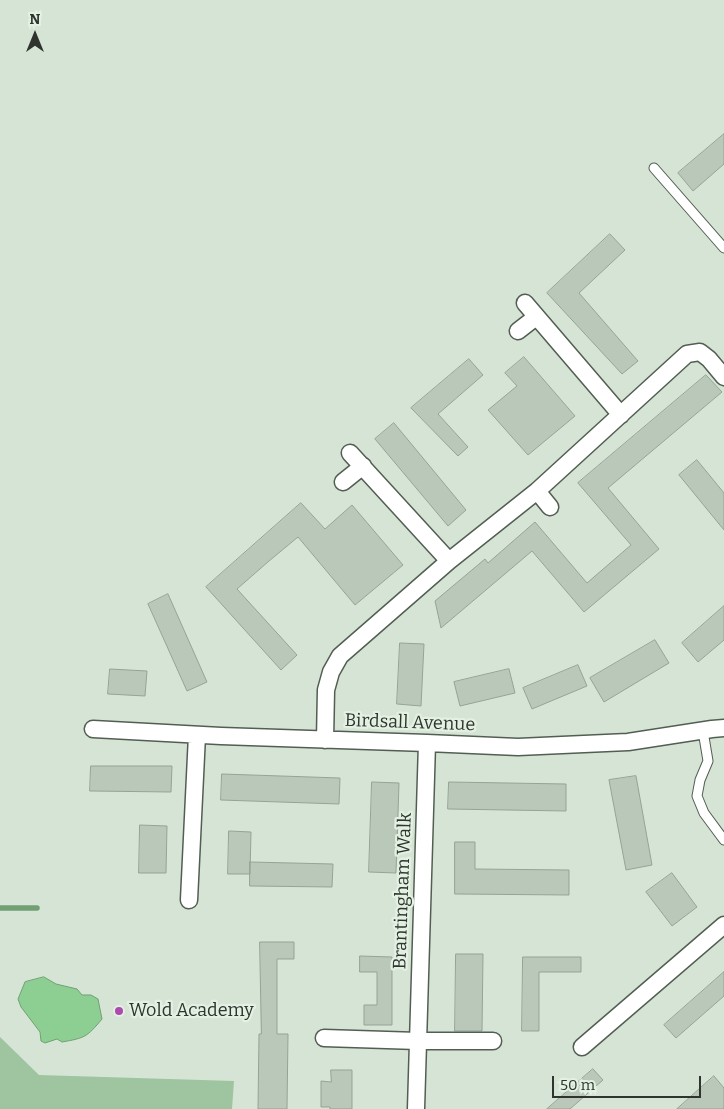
<!DOCTYPE html>
<html>
<head>
<meta charset="utf-8">
<style>
  body { margin:0 }
  #map { position:relative; width:724px; height:1109px; overflow:hidden; background:#d6e4d6; font-family:Bitter,serif }
  canvas { display:block }
  .north { position:absolute; left:10px; top:10px; width:50px; height:50px; -webkit-text-stroke:4px #e3f1e3; paint-order:stroke; rotate:0deg; font-size:14px; font-weight:700; line-height:20px; text-align:center; color:#2f342f }
  .north::after { content:''; display:block; margin:auto; width:18px; height:22px; background:#2f342f; clip-path:polygon(50% 0,100% 100%,50% 72%,0 100%) }
  .scale { position:absolute; left:552px; top:1076px; width:149px; height:22px; box-sizing:border-box; border:2px solid #2f342f; border-top:0; padding-left:6px; font-size:15px; line-height:18px; white-space:nowrap; color:#2f342f; -webkit-text-stroke:4px #e3f1e3; paint-order:stroke }
</style>
</head>
<body>
<div id="map">
<canvas width="724" height="1109"></canvas>
<div class="north">N</div>
<div class="scale">50 m</div>
</div>
<script>
const context = document.querySelector('canvas').getContext('2d');
context.lineJoin = 'round';
function fillPath(path, color) {
  context.fillStyle = color;
  context.fill(path, 'evenodd');
}
function stroke(path, color, width, dash) {
  context.strokeStyle = color;
  context.lineWidth = width;
  context.lineCap = dash ? 'butt' : 'round';
  context.setLineDash(dash || []);
  context.stroke(path);
}
function label(font, color, halo, rows, align = 'center') {
  context.font = font + ' Bitter,serif';
  context.lineWidth = 4.5;
  context.setLineDash([]);
  context.textBaseline = 'middle';
  context.strokeStyle = halo;
  context.fillStyle = color;
  for (const [text, x, y, turn = 0] of rows) {
    context.save();
    context.translate(x, y);
    context.rotate((+turn || 0) * Math.PI / 180);
    context.textAlign = isNaN(turn) ? turn : align;
    if (halo) context.strokeText(text, 0, 0);
    context.fillText(text, 0, 0);
    context.restore();
  }
}
fillPath(new Path2D(`
  M0 1037 39 1075 234 1081 232 1109H0Z`), '#9ec4a0');
const water = new Path2D(`
  M44 977 56 984 77 989 82 995H91L98 999 102 1019C87 1037 85 1038 62 1042L57 1039 45 1043 41 1041 40 1032 21 1007 18 999 25 982Z`);
fillPath(water, '#8dce92');
stroke(water, '#71a074', 1);
stroke(new Path2D(`
  M0 908H37`), '#71a074', 5.5);
const building = new Path2D(`
  M724 134V164L693 191 678 173Z
  M610 234 625 250 579 293 638 361 622 374 547 293Z
  M524 357 575 416 528 455 488 410 517 386 505 373Z
  M469 359 483 375 438 414 468 447 458 456 411 408Z
  M706 375 722 392 608 488 659 549 584 612 532 551 441 628 435 601 485 559 488 563 535 522 587 583 631 545 578 483Z
  M394 423 466 510 448 526 375 439Z
  M697 460 724 493V530L679 475Z
  M301 503 325 529 352 505 403 565 355 605 298 537 269 561 237 589 297 655 281 670 206 587Z
  M168 594 207 682 187 691 148 604Z
  M724 606V640L698 662 682 643Z
  M655 640 669 663 604 702 590 678Z
  M400 643 424 644 421 706 397 704Z
  M578 665 587 686 532 709 523 688Z
  M110 669 147 671 145 696 108 694Z
  M509 669 515 693 460 706 454 682Z
  M91 766H172L171 792 90 791Z
  M222 774 340 778 339 804 221 800Z
  M636 776 652 865 626 870 609 780Z
  M372 782 399 783 396 873 369 872Z
  M449 782 566 784V811L448 809Z
  M140 825 167 826 166 873H139Z
  M229 831 251 832 250 874H228Z
  M455 842H475V869L569 870V895L455 894Z
  M250 862 333 864 332 887 250 886Z
  M672 873 697 907 672 926 646 892Z
  M260 942H294V959H277V1034H288L287 1109H258L259 1034H261Z
  M456 954H483L482 1031H455Z
  M360 956 392 957V1025H364V1005H377V972H360Z
  M523 957H581V972H539V1031H522Z
  M724 972V996L676 1038 664 1025Z
  M593 1069 603 1080 570 1109H547Z
  M331 1070H352V1109H330V1107H321V1081L331 1082Z
  M714 1076 724 1088V1109H677Z`);
fillPath(building, '#bac8ba');
stroke(building, '#95a396', 1);
const service = new Path2D(`
  M654 168 724 248
  M703 731 708 761 700 780 697 796 704 813 724 840`);
const minor = new Path2D(`
  M525 303 621 415
  M518 331 536 317
  M350 453 449 561
  M343 482 363 466
  M537 491 550 507
  M93 729 221 736 427 743 518 747 628 742 712 729 724 728
  M325 740 326 690 331 672 340 656 449 561 537 491 687 354 700 352 709 359 724 377
  M189 900 197 735
  M324 1038 418 1041H493
  M582 1047 724 925
  M416 1109 427 743`);
stroke(service, '#525e52', 11);
stroke(minor, '#525e52', 19);
stroke(service, '#fff', 9);
stroke(minor, '#fff', 16);
for (const [x, y, r, color] of [
  [119,1011,5,"#ad4ab0"]
]) {
  const dot = new Path2D();
  dot.arc(x, y, r, 0, 2 * Math.PI);
  context.fillStyle = color;
  context.fill(dot);
  stroke(dot, '#e3f1e3', 2);
}
label('18px', '#2f342f', '#e3f1e3', [
  ["Birdsall Avenue",410,723,2],
  ["Brantingham Walk",403,891,-88]
]);
label('18px', '#2f342f', '#e3f1e3', [
  ["Wold Academy",129,1011]
], 'left');
</script>
</body>
</html>
